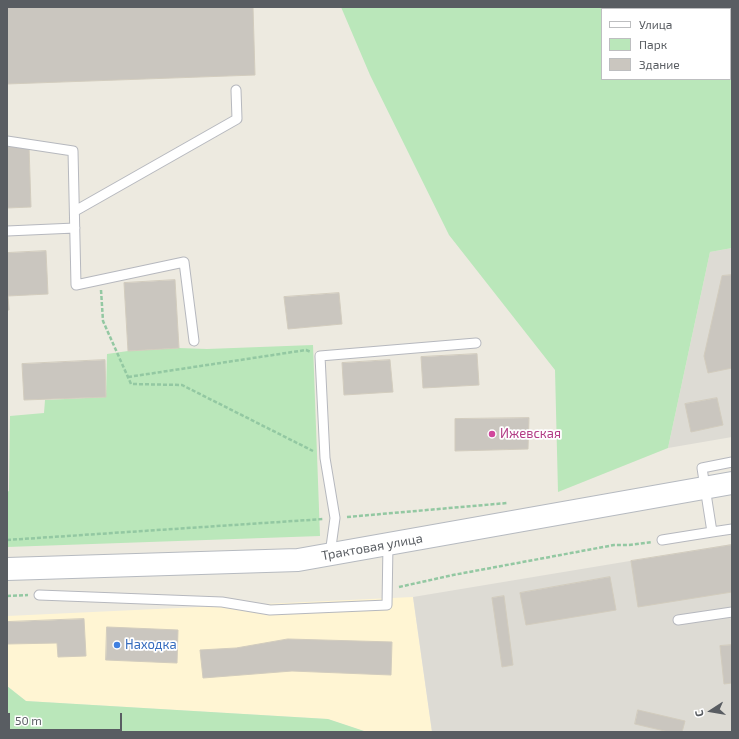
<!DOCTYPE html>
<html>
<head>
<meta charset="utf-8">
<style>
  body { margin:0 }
  #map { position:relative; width:739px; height:739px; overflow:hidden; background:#edeae0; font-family:"Exo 2",sans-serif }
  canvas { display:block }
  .frame { position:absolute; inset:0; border:8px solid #595d62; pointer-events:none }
  .legend { position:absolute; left:601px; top:8px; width:130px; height:72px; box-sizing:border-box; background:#fff; border:1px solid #bdbec0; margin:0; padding:5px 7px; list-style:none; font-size:12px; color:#595d62 }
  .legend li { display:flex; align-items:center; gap:8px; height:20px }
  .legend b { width:20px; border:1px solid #bdbec0 }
  .north { position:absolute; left:691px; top:691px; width:40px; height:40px; -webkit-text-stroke:3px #fff; paint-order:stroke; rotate:258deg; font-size:11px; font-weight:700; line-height:16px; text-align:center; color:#595d62 }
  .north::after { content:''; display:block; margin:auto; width:14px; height:18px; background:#595d62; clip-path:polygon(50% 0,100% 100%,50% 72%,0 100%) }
  .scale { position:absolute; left:8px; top:713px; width:114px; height:18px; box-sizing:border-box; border:2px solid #595d62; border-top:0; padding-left:5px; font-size:12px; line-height:14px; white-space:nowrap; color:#595d62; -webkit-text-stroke:3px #fff; paint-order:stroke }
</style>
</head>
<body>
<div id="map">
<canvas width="739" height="739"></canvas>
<div class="frame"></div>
<ul class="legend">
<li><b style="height:5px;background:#fff"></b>Улица</li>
<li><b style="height:11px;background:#bae7ba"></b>Парк</li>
<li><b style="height:11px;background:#cac6bf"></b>Здание</li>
</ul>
<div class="north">С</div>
<div class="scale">50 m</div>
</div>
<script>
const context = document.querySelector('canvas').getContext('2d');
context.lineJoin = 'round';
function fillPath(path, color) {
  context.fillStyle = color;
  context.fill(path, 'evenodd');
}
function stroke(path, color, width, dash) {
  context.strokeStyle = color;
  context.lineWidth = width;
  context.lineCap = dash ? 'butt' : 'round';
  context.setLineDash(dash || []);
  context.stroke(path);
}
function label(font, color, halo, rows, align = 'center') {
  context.font = font + ' "Exo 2",sans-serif';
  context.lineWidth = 3.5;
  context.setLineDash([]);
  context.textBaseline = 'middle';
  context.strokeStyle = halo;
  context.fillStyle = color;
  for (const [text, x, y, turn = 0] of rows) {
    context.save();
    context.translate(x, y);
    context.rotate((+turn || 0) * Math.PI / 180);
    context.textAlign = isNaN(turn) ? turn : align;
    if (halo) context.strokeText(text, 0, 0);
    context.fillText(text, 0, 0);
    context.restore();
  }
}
fillPath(new Path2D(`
  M413 597 432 732H367L328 719 26 701 7 686V616Z`), '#fff5d3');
fillPath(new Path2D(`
  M732 248V437L668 448 710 252Z
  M732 544V732H432L413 597Z`), '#dddbd4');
fillPath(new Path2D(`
  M341 7H732V248L710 252 668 448 558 492 555 370 449 235 370 75ZM602 9H730V79H602Z
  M313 345 320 536 7 547V492L9 491 10 416 44 413 45 400 106 397 107 354 128 351 179 348 207 349Z
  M7 686 26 701 328 719 367 732H7Z`), '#bae7ba');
const building = new Path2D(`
  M7 7H253L255 75 7 84Z
  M29 146 31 207 7 208V147Z
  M46 251 48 294 8 296 9 310H7V253Z
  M732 275V368L708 373 704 356 722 276Z
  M175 280 179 348 128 351 124 283Z
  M339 293 342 324 288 329 284 297Z
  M477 354 479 385 423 388 421 357Z
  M105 360 106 397 24 400 22 364Z
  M390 360 393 392 344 395 342 363Z
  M717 398 723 425 691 432 685 404Z
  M529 418 528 449 455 451V419Z
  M732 545V592L638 607 631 561Z
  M610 577 616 610 526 625 520 593Z
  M504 596 513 665 502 667 492 598Z
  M84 619 86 656 58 657 57 643 7 644V622Z
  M107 627 178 630 177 663 106 660Z
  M288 639 392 642 391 675 292 671 203 678 200 650 236 648Z
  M732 645V683L724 684 720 646Z
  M638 710 685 721 682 732H669L635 724Z`);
fillPath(building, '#cac6bf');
stroke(building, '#d2ccbe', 1);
const lane = new Path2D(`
  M7 141 73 151 76 285 184 262 194 341
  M75 211 237 119 236 90
  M7 231 75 228
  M732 462 702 468 712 532 732 529
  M662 540 712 532
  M330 554 335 518 325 458 320 356 476 343
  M39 595 222 602 270 610 387 605 388 544
  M678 620 732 612`);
const secondary = new Path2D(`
  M7 569 298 560 732 483`);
stroke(lane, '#b6b8be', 11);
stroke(secondary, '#b6bac0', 24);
stroke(new Path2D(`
  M101 290 103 321 131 384 182 385 313 451
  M128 377 306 350 311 352
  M347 517 507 503
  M7 540 324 519
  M399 587 453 575 614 545H629L652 542
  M7 596 28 595`), '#93c8a2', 2.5, [4, 2]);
stroke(lane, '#fff', 9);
stroke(secondary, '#fff', 22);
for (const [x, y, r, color] of [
  [492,434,4,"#d1479c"],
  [117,645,4,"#3f7fe0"]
]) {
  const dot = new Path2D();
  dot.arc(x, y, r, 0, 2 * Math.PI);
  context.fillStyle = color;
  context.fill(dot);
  stroke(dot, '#fff', 1.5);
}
label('13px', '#b23c85', '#fff', [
  ["Ижевская",500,434]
], 'left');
label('13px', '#595d62', '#fff', [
  ["Трактовая улица",372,547,-10]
]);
label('13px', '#366cbe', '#fff', [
  ["Находка",125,645]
], 'left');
</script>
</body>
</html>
